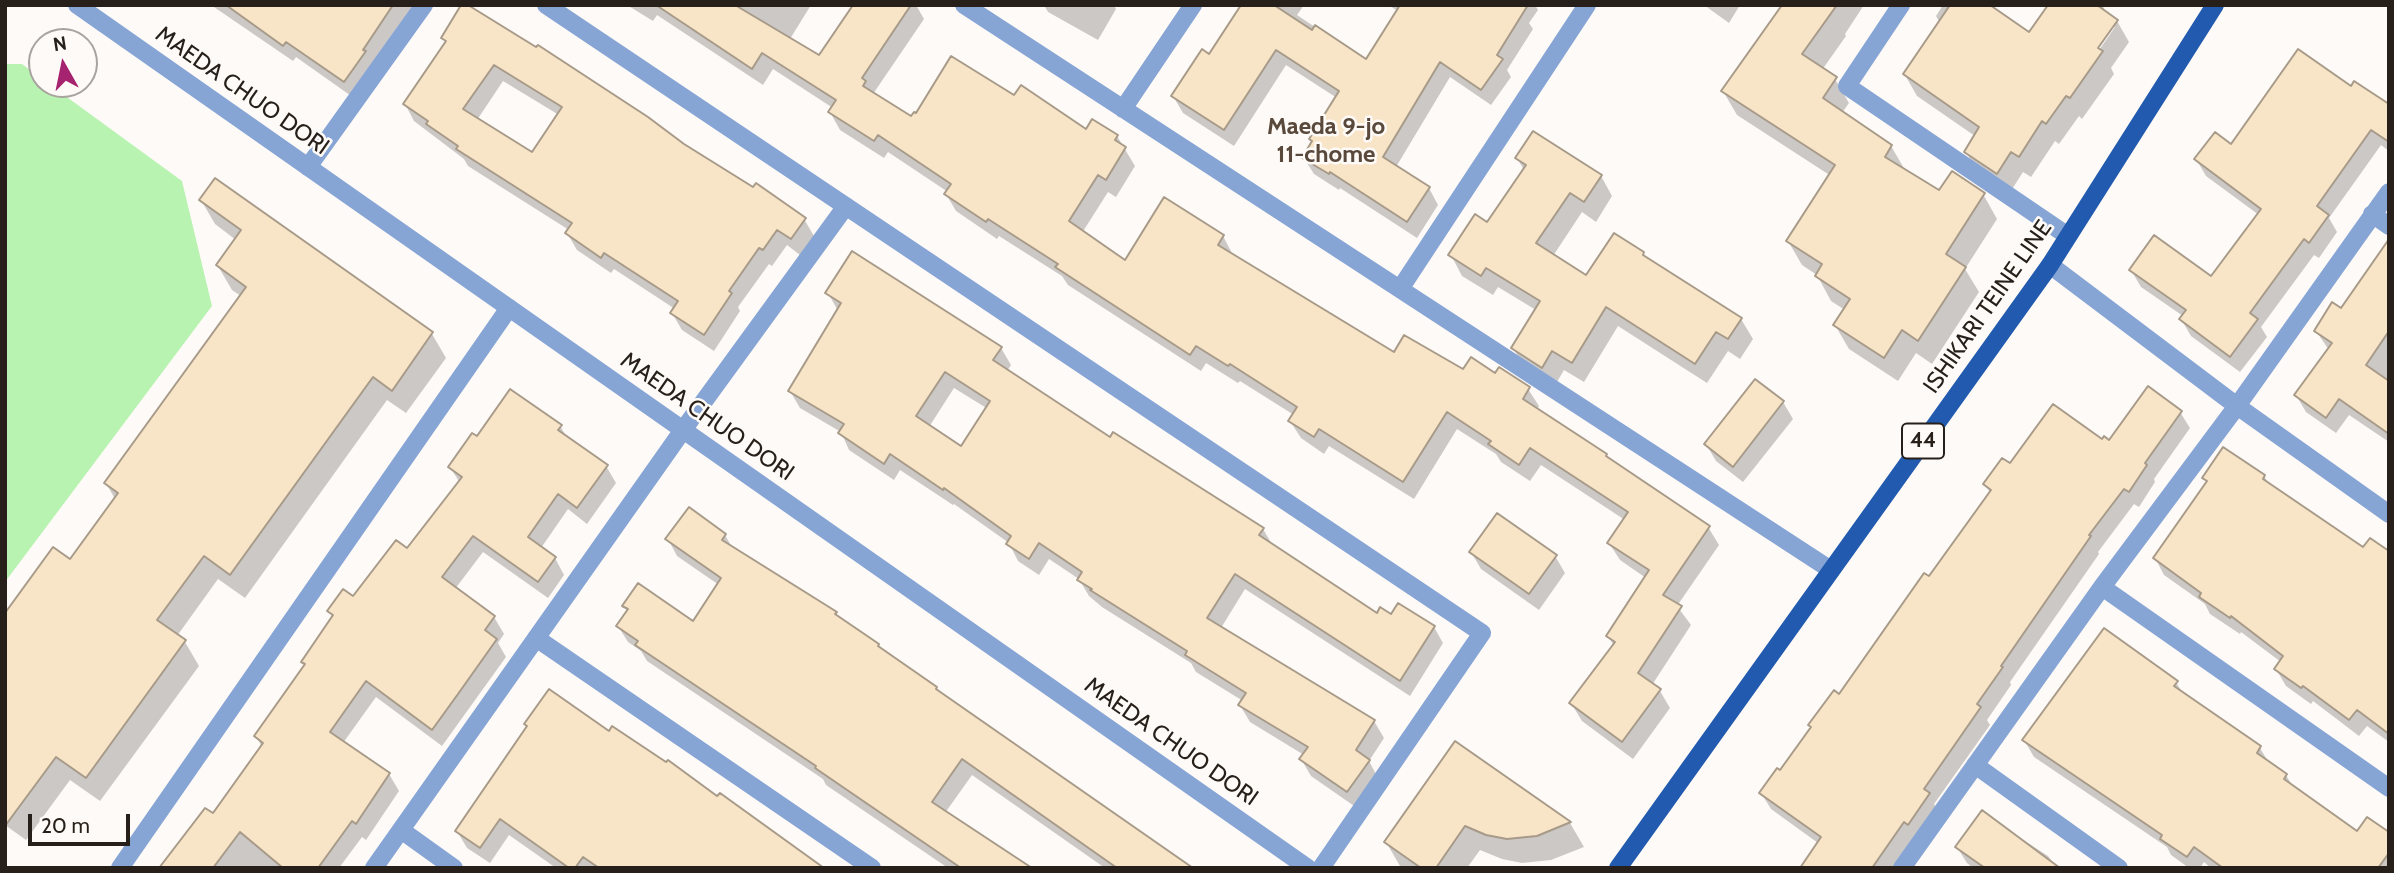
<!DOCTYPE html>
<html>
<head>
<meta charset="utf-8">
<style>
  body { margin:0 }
  #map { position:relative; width:2394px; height:873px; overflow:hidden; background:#fefaf7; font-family:Cabin,sans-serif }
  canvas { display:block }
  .frame { position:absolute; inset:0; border:7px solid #27201a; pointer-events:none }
  .north { position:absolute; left:28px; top:28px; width:70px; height:70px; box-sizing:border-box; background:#fefaf7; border:2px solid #a8a39f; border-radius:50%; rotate:351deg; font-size:19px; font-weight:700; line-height:28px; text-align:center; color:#27201a }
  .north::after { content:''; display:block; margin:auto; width:24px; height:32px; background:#a62370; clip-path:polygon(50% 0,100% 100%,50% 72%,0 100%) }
  .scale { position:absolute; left:28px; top:814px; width:102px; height:32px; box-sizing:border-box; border:4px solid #27201a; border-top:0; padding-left:9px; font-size:21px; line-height:24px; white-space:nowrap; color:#27201a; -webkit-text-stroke:5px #fefaf7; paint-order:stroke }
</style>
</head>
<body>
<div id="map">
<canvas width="2394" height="873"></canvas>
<div class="frame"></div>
<div class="north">N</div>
<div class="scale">20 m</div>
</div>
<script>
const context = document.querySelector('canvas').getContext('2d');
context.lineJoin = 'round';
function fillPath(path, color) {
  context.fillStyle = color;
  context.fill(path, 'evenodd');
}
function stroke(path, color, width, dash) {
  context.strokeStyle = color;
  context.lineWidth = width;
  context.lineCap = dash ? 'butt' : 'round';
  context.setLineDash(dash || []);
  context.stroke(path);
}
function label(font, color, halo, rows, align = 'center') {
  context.font = font + ' Cabin,sans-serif';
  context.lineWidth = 5;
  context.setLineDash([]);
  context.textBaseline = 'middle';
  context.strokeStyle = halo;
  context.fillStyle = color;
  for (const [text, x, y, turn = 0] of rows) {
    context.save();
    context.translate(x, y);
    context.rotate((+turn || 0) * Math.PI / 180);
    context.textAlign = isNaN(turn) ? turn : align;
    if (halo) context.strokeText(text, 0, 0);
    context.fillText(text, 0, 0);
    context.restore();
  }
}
fillPath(new Path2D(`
  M5 64H22L42 79V84H49L182 181 212 306 5 582Z`), '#b9f3b1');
fillPath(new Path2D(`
  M211 5H413L354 98 296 57 293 61Z
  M627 5H811L790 39 820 57 855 5H916L924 19 873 94 912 118 1015 98 1086 132 1117 136 1135 166 1116 197 1108 192 1082 233 1125 263 1165 200 1223 236 1233 255 1394 354 1464 372 1496 375 1528 389 1539 406 1537 410 1708 527 1719 545 1677 606 1691 625 1652 685 1660 691 1670 708 1633 759 1582 721 1571 703 1614 646 1608 636 1646 578 1620 560 1609 543 1625 520 1541 465 1530 481 1501 462 1496 454 1457 429 1414 499 1329 446 1324 454 1301 438 1290 421 1294 415 1240 381 1238 383 1206 363 1201 371 1068 285 1062 276 999 236 997 239 956 211 946 194 948 192 888 152 884 158 840 130 830 112 833 108 773 69 763 85 657 15 653 21Z
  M1044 5H1114L1116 9 1098 40 1048 12Z
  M1244 5H1304L1297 15 1366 61 1398 11 1388 5H1535L1538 10 1529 23 1533 29 1507 70 1511 77 1491 105 1450 77 1396 167 1429 188 1438 205 1417 238 1340 188 1339 190 1314 174 1304 158 1313 143 1311 139 1337 98 1286 65 1234 146 1183 113 1173 96 1209 56Z
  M1704 5H1740L1729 23Z
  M1784 5H1864L1845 34 1846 36 1822 70 1835 79 1849 103 1842 113 1891 146 1905 170 1940 193 1983 194 1997 219 1965 269 1979 292 1932 364 1916 353 1898 381 1849 349 1835 325 1845 310 1831 301 1817 275 1802 265 1788 241 1831 176 1737 115 1723 91Z
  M1943 5H1987L2030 34 2050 5H2102L2108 15 2117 21 2129 42 2111 68 2114 74 2082 119 2079 116 2059 144 2055 141 2031 177 2023 172 2009 194 1978 173 1966 152 1975 136 1917 96 1905 75 1940 23 1936 16ZM2111 27H2115L2095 56 2092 54Z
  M443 38 683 146 804 219 814 236 800 255 787 245 772 266 769 264 738 307 740 311 714 351 682 330 672 313 675 309 614 269 611 273 577 250 567 233 569 230 468 166 464 159 414 121 405 104 446 43ZM503 81 559 115 532 154 477 120Z
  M2351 89 2389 106V151L2381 145 2329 218 2337 232 2319 258 2314 255 2261 327 2267 337 2240 372 2191 336 2181 319 2183 316 2141 287 2131 270 2212 279 2259 215 2206 176 2196 159 2232 146Z
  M1517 158 1601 176 1612 196 1596 222 1582 212 1553 256 1587 277 1643 254 1646 259 1741 319 1753 339 1740 359 1728 351 1707 383 1618 326 1584 382 1564 370 1554 387 1525 368 1513 348 1536 310 1498 287 1493 295 1462 276 1451 255 1488 224 1524 170Z
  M215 181 432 334 446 358 406 413 387 400 245 598 218 579 177 636 185 642 199 666 100 801 70 780 26 840 5 825 70 562 115 499 106 483 241 296 232 290 218 266 236 240 215 224 201 200Z
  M2389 269V442L2349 415 2336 433 2306 412 2296 395 2329 350 2316 331Z
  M828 293 1001 348 1011 365 1007 371 1110 440 1263 529 1273 546 1377 615 1392 617 1434 627 1443 643 1410 696 1245 589 1221 628 1374 721 1384 738 1369 761 1378 778 1357 808 1311 776 1301 759 1304 755 1250 722 1240 705 1243 701 1196 672 1191 663 1102 607 1089 596 1079 579 1049 559 1039 575 1018 561 1009 543 954 504 953 505 900 470 894 480 849 450 841 432 800 408 790 391 837 309ZM954 388 988 409 961 449 929 427Z
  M1783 402 1793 419 1743 482 1716 461 1706 444Z
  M2180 412 2190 428 2154 479 2155 482 2139 507 2134 504 2098 552 2099 554 2010 682 2011 685 1987 720 1990 725 1934 804 1938 811 1898 868H1802L1818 843 1771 809 1761 793 1780 772 1840 696 1929 579 1990 493 1985 484 2010 466 2102 442H2110Z
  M560 426 568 439 606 466 616 483 587 524 568 509 541 548 555 558 564 575 548 598 483 552 455 589 494 617 504 634 498 643 506 657 442 746 376 697 343 743 389 774 399 791 366 840 362 837 339 868H162L213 816 262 747 256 736 306 666 303 662 333 618 329 611 353 598 407 551 460 483 450 467 477 439Z
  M2264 476 2270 486 2363 550 2389 563V742L2367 726 2359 736 2313 701 2311 704 2286 686 2276 669 2281 662 2241 632 2240 634 2210 614 2205 604 2164 575 2155 558 2207 483 2204 478Z
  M689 509 725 535 733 549 878 645 882 651 1190 868H1105L972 775 945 813 1028 868H948L826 785 823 779 647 661 641 651 628 642 618 626 628 612 624 606 693 624 719 585 677 556 668 539Z
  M1471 552 1555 556 1565 573 1539 610 1481 569Z
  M2176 682 2183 694 2260 748 2269 763 2286 775 2293 787 2358 833 2389 836V868H2211L2204 862 2200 868H2189L2171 855 2167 847 2034 757 2024 740Z
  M609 734 815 868H556L509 835 490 863 467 848 457 831Z
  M1456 743 1570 823 1584 847 1551 860 1522 863 1502 859 1480 850 1467 868 1400 866 1386 842Z
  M2028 843 2048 856 2057 868H1973L1967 863 1957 847 2027 845Z`), '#0003');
const building = new Path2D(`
  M226 5H393L363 50 366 51 344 82 286 42 283 46Z
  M461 5H468L536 47 538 45 648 117 684 144 753 187 756 183 806 218 791 239 777 230 763 250 759 248 729 291 732 293 704 335 670 313 678 301 604 253 601 258 565 233 572 223 456 149 458 146 426 124 428 121 403 104 446 41 441 38ZM494 65 562 107 532 152 463 109Z
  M656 5H735L819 55 853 5H911L862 78 866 81 863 86 911 116 914 112 916 113 951 56 1014 95 1021 85 1086 129 1092 119 1118 135 1115 140 1126 147 1106 180 1098 175 1069 221 1125 260 1164 197 1224 235 1218 245 1394 352 1404 335 1463 369 1471 357 1495 373 1499 367 1530 387 1523 399 1607 454 1606 456 1710 526 1663 595 1682 606 1638 673 1661 689 1622 742 1569 703 1615 642 1606 636 1649 570 1607 543 1628 512 1530 448 1519 465 1488 444 1491 441 1447 412 1403 482 1319 429 1314 437 1288 421 1297 407 1230 364 1228 366 1196 346 1190 355 1055 267 1058 264 988 219 986 222 944 194 951 184 878 135 874 141 828 112 836 100 762 53 752 69Z
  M1241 5H1274L1312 30 1315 25 1366 59 1400 5H1528L1497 55 1503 59 1481 90 1440 62 1383 157 1430 187 1407 222 1330 172 1329 174 1302 158 1312 141 1309 139 1339 91 1276 50 1224 130 1171 96 1202 49 1209 54Z
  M1782 5H1837L1802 54 1837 77 1823 98 1892 145 1885 157 1939 190 1952 171 1985 193 1946 254 1966 267 1918 341 1902 330 1884 358 1833 325 1850 299 1815 276 1822 264 1786 241 1835 165 1721 91Z
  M1950 5H1990L2029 32 2048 5H2097L2118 20 2098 48 2103 51 2070 98 2066 96 2046 124 2042 121 2019 157 2011 152 1997 174 1964 152 1979 127 1903 74Z
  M2298 49 2351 86 2354 81 2389 104V142L2371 130 2317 206 2329 215 2309 243 2304 239 2250 313 2258 319 2230 357 2179 319 2186 310 2129 270 2154 235 2211 276 2261 209 2194 159 2215 132 2231 144Z
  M1533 131 1602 175 1584 202 1570 193 1536 243 1586 275 1614 233 1644 252 1643 255 1742 318 1728 339 1716 332 1695 364 1606 307 1572 363 1552 351 1542 368 1511 348 1540 301 1486 268 1481 276 1448 255 1475 214 1487 222 1526 165 1515 158Z
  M215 178 433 332 392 391 373 377 230 575 204 556 157 620 186 640 86 778 56 757 5 826V613L53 547 70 559 118 493 104 483 246 287 216 265 241 230 199 200Z
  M2389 239V331L2366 365 2389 381V434L2339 399 2326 418 2294 395 2332 343 2314 331 2332 302 2341 308Z
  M852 251 1002 347 993 360 1110 437 1113 432 1264 528 1259 535 1377 613 1380 607 1391 614 1398 603 1435 626 1400 681 1235 574 1207 618 1375 720 1356 750 1370 760 1347 792 1299 759 1308 747 1238 705 1246 693 1185 655 1187 651 1090 590 1092 589 1077 580 1082 572 1039 543 1029 559 1006 544 1011 536 944 488 943 490 890 454 884 464 838 433 844 424 788 391 841 303 825 293ZM945 372 990 401 961 446 916 416Z
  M1755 379 1784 401 1733 467 1704 444Z
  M2148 386 2182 411 2145 463 2147 465 2129 492 2124 489 2089 535 2091 536 2001 666 2003 667 1977 704 1981 707 1924 789 1930 793 1908 825 1904 822 1872 868H1800L1821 837 1759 793 1777 768 1780 770 1811 727 1808 725 1834 690 1839 694 1924 573 1929 576 1991 490 1983 484 2002 458 2010 463 2053 404 2102 439 2104 436 2109 440Z
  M510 389 562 425 558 430 608 465 577 508 558 494 528 537 556 557 538 582 473 536 442 577 495 616 485 630 497 639 458 694 432 730 366 681 330 732 390 773 356 824 352 821 318 868H283L240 832 213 868H159L205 808 213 813 263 743 254 736 305 664 301 662 333 615 327 611 343 589 353 596 396 540 407 548 462 477 448 467 472 433 477 436Z
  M2223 447 2265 475 2263 479 2363 547 2370 538 2389 551V734L2357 710 2349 720 2303 686 2301 688 2274 669 2283 656 2231 616 2230 618 2199 597 2201 593 2153 558 2207 481 2202 478Z
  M689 507 726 534 722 540 837 612 835 614 879 644 878 646 937 687 936 689 1193 868H1117L962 759 932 802 1032 868H961L815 768 816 766 635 645 638 641 616 626 628 609 622 606 638 583 693 621 721 578 665 539Z
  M1497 513 1557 555 1529 594 1469 552Z
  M2104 628 2178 681 2174 686 2261 746 2257 753 2287 774 2284 779 2357 831 2367 817 2389 832V853L2378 868H2223L2194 847 2187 857 2160 839 2162 835 2022 740Z
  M549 689 609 731 612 726 666 762 668 760 717 796 720 793 824 868H599L583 857 575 868H569L500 819 480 848 455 831 527 726 524 724Z
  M1455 741 1571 822 1537 836 1507 839 1486 835 1465 826 1436 868H1421L1384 842Z
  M1982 810 2060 868H1985L1955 847Z`);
fillPath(building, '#f8e4c6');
stroke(building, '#a79a88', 2);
stroke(new Path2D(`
  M546 5 1482 633 1321 868
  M964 5 1831 570
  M1901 5 1847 86 2068 236
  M1123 109 1193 5
  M308 167 424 5
  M2372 214 2389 226
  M2050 265 2237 406 2389 514
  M1400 289 1587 5
  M2102 587 2389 788
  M536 638 872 868
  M1975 765 2119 868
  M401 830 454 868
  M120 868 509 308
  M374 868 683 430 846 206
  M1902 868 2102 587 2237 406 2389 192`), '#86a5d5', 18);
stroke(new Path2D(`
  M77 5 1308 868`), '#86a5d5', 18);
stroke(new Path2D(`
  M1618 868 2050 265 2215 5`), '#215aae', 18);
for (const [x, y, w] of [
  [1923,441,42]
]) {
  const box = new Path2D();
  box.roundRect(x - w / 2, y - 17.5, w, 35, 5);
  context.fillStyle = '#fefaf7';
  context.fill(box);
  stroke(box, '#27201a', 2);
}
label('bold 21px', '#27201a', null, [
  ["44",1923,441]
]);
label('23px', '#27201a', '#fefaf7', [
  ["MAEDA CHUO DORI",242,91,35],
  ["ISHIKARI TEINE LINE",1988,307,-55],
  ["MAEDA CHUO DORI",707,417,35],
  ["MAEDA CHUO DORI",1171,742,35]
]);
label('bold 24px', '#59493c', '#fefaf7', [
  ["Maeda 9-jo",1326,127],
  ["11-chome",1326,155]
]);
</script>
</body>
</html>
